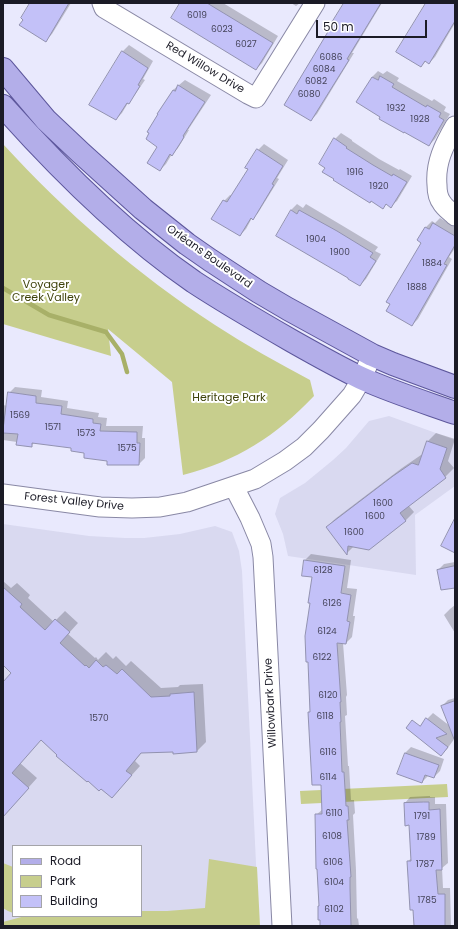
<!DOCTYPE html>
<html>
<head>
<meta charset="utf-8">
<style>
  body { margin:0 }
  #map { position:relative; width:458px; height:929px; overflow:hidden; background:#e9e9fd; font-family:Poppins,sans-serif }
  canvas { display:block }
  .frame { position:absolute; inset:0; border:4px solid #1b1b26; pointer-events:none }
  .legend { position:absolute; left:12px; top:845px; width:130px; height:72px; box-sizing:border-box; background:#fff; border:1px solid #a4a4a8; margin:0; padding:5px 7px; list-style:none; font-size:12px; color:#1b1b26 }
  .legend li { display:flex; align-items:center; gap:8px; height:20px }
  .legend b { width:20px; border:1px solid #a4a4a8 }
  .scale { position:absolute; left:316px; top:20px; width:111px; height:18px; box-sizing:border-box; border:2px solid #1b1b26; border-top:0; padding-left:5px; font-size:12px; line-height:14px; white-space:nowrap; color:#1b1b26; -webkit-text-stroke:3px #fff; paint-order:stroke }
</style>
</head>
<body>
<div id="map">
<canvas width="458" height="929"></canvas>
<div class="frame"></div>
<ul class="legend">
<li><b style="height:5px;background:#b3aee9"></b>Road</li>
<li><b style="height:11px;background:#c7ce8d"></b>Park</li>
<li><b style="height:11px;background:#c3c1f8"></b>Building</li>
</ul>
<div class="scale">50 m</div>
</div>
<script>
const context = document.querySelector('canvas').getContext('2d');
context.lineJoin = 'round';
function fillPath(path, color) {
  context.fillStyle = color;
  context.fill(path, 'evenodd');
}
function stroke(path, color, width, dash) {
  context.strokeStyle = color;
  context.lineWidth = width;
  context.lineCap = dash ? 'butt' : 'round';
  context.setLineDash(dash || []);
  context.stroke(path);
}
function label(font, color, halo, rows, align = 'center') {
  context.font = font + ' Poppins,sans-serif';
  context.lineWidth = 4;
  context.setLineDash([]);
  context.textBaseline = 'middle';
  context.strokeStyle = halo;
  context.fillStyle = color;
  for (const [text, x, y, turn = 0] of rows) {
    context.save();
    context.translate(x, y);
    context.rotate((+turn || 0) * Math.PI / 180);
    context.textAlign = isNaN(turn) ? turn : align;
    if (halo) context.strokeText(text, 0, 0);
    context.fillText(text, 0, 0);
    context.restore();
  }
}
fillPath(new Path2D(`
  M389 416 455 440V486L415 515 416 575 288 556 283 534 275 514 280 498 305 483 333 460 346 448 369 421Z
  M3 524 89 536 125 538H144L180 534 215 526 232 532 239 551 242 571 259 926H3ZM13 846H141V916H13Z`), '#d9d9f0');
fillPath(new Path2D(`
  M3 144C66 213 137 274 215 325 246 345 278 363 310 380L314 396C276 436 237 461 183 475L172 382 108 329 111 356 3 324Z
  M447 784 448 797 301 804 300 791Z
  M209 859 257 867 260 926H3V922L25 916H141V911H167L205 908Z
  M3 863 13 867V913L8 911 3 908Z`), '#c7ce8d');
fillPath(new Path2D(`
  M31 3H71L52 34 46 40Z
  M181 3H223L278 36 262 63 256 69Z
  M291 3H300L296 6Z
  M345 3H382L352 53H354L317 114 311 120Z
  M427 3H455V23L435 57 429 63 426 61 421 66Z
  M129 45 153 61 143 79 145 80 134 96 128 103 122 113 116 119 91 105 123 51Z
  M378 71 383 74 387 71 399 78 397 81 432 101 434 99 446 107 444 111 450 114 435 139 429 145 372 77Z
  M185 80 211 95 188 130H189L186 135 178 148 172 154 166 164 160 170 159 146 173 90Z
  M341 133 352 140V141L379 159 399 170 400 169 412 176 397 201 391 206 386 204 383 207 335 179 326 167 335 139Z
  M264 144 288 160 277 178 279 179 258 213 252 218 246 229 240 235 224 201 230 195 232 196 249 169 258 150Z
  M297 204 303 208 306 204 343 226 378 247 375 251 381 254 366 279 360 285 291 210Z
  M440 218 455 227V248L449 257 452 259 418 319 412 325 422 242 418 240 426 227 432 221 435 223Z
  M15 387 42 390 41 397 68 401 67 408 99 413 98 417 107 418 106 426H143L142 438H145V458L139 464H108V460L72 447 35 442 31 446 17 442 3 440V405L8 406 9 393Z
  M436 433 455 439 448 461 454 468 445 477 408 505 414 512 405 521 354 546 347 553 327 527 335 519 402 468 421 455 423 456 428 441Z
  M311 554 351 560 347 588 357 589 353 616H355L352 637 346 643H343L347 695 346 697 347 715 345 716 348 766H349L351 800H354L355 813 353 815 356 870V871L357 919 358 918 359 926H321L316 815 323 809 322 784 309 712 311 711V602L313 576 305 560Z
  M455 562V587L438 570 444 564Z
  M3 581 11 588 17 583 30 595 28 598 54 622 65 611 78 623 68 634 95 658 96 657 98 660 106 652 113 659 116 656 126 666 131 661 161 688 178 687 180 685 203 684 206 742 197 751H174L142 752 135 761 140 766 112 797 59 755 41 739 20 763 37 778 3 816V683L13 673 3 664Z
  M455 605V633L444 615 450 609Z
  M455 698V738L447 749 441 755 415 734 427 719 433 713 450 726 442 706 448 700Z
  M411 747 444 759 440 771 434 777 428 776 422 782 405 753Z
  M430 796V797H435V804H446L448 863 442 868 443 888H450L451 926H415L408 861 412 858 410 824 405 803 410 797Z`), '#0003');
stroke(new Path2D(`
  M3 288 49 315 106 332 122 354 127 372`), '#a8b068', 4.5);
const building = new Path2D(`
  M30 3H69L46 42 19 25 23 20 21 18Z
  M180 3H207L273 43 256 70 171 18Z
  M344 3H381L347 59 349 60 311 121 284 105 329 30 328 29Z
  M426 3H455V21L429 64 425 61 421 67 396 52Z
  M122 51 148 68 138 85 140 86 129 104 127 103 116 120 89 105Z
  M380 76 394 84 392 87 426 107 427 105 441 113 439 117 444 120 429 146 404 132V133L379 119 380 117 356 102 372 77 378 80Z
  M178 85 205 102 183 136 184 137 181 142 172 156 170 154 160 171 147 163 157 147 146 139 149 133 147 132 158 114H157L173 90 175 91Z
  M334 138 347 147 346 148 373 165 392 176 393 174 407 182 391 208 386 204 383 209 371 201 370 203 333 180 334 179 322 172 325 168 319 164Z
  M257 149 283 166 272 184 274 185 253 220 251 218 240 236 211 219 223 200 227 202 248 169 245 168Z
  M291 210 297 214 299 210 337 231 373 253 370 257 376 261 360 286 348 279V278L276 236Z
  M433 223 455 236V245L444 264 447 265 412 326 386 311 390 304 386 302 421 243 417 240 425 227 429 229Z
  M8 392 36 396V403L62 406 61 414 93 419V423L101 424 100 431 137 432V443H140L139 465H107V461L84 458V453L71 451V448L32 443V447L16 445 18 434 3 433Z
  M427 441 447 448 440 469 446 478 400 513 406 521 369 550 348 546 347 555 326 527 393 476 412 463 418 465Z
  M455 518V553L441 546Z
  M304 560 345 566 341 593 351 595 347 621 350 622 346 644 337 643 341 702H340L341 722H340L342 772H344L346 806H348L349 820H347L351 877H350V888L351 926H320V920H318V906H319L317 869H316L315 814H322L321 785H312L308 712H310L308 662H306L305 636 310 603H308L312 577 302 576Z
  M455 566V588L441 590 437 570Z
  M3 587 22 604 20 607 45 630 55 619 70 632 60 643 85 666 86 665 89 668 96 660 103 667 106 665 117 674 122 669 151 697 170 696V694L194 692 197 752 173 754V752L141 753 126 771 132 775 112 798 101 789 99 791 88 781 87 782 56 756 57 755 41 740 12 773 29 788 3 817V682L11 673 3 665Z
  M455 701V739H454L441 706Z
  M426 718 447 734 436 738 448 747 441 756 406 728 412 720 420 726Z
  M405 753 439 765 434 778 425 775 422 783 397 774Z
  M424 802H429V810L440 809 442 870H436L438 894H445V926H414L413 910H410L407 861H411L409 825 405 826 404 803Z`);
fillPath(building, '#c3c1f8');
stroke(building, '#9292b0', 1);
const minor = new Path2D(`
  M102 3 104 8 248 94 256 98 315 3
  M455 126C444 145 435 163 437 185 437 191 438 198 442 203 445 208 451 212 455 216
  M234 487 250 518 261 544 263 557 282 926
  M3 494 100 507 132 508 160 507 187 502 255 479 285 461 304 447 321 430 352 395 362 378 372 355`);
const major = new Path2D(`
  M3 69 46 120 81 153 143 209 187 244 210 260 259 292 288 309 372 355 393 364 455 387
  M3 106C60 170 123 233 194 282 226 303 259 322 292 341 315 354 338 367 361 378 392 392 424 402 455 413`);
stroke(minor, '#8988a5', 21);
stroke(major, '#5d579c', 24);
stroke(minor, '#fff', 19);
stroke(major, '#b3aee9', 22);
label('9px', '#45445a', null, [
  ["6019",197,16],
  ["6023",222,30],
  ["6027",246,45],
  ["6086",331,58],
  ["6084",324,70],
  ["6082",316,82],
  ["6080",309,95],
  ["1932",396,109],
  ["1928",420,120],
  ["1916",355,173],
  ["1920",379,187],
  ["1904",316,240],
  ["1900",340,253],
  ["1884",432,264],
  ["1888",417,288],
  ["1569",20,416],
  ["1571",53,428],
  ["1573",86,434],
  ["1575",127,449],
  ["1600",383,504],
  ["1600",375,517],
  ["1600",354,533],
  ["6128",323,571],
  ["6126",332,604],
  ["6124",327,632],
  ["6122",322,658],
  ["6120",328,696],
  ["6118",325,717],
  ["1570",99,719],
  ["6116",328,753],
  ["6114",328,778],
  ["6110",334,814],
  ["1791",422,817],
  ["6108",332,837],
  ["1789",426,838],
  ["6106",333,863],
  ["1787",425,865],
  ["6104",334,883],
  ["1785",427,901],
  ["6102",334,910]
]);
label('11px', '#1b1b26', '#fff', [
  ["Red Willow Drive",205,68,31],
  ["Orléans Boulevard",209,257,35],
  ["Forest Valley Drive",74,502,6],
  ["Willowbark Drive",271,703,-93]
]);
label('11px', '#3e420a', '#fff', [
  ["Voyager",46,285],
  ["Creek Valley",46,298],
  ["Heritage Park",229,398]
]);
</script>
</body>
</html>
